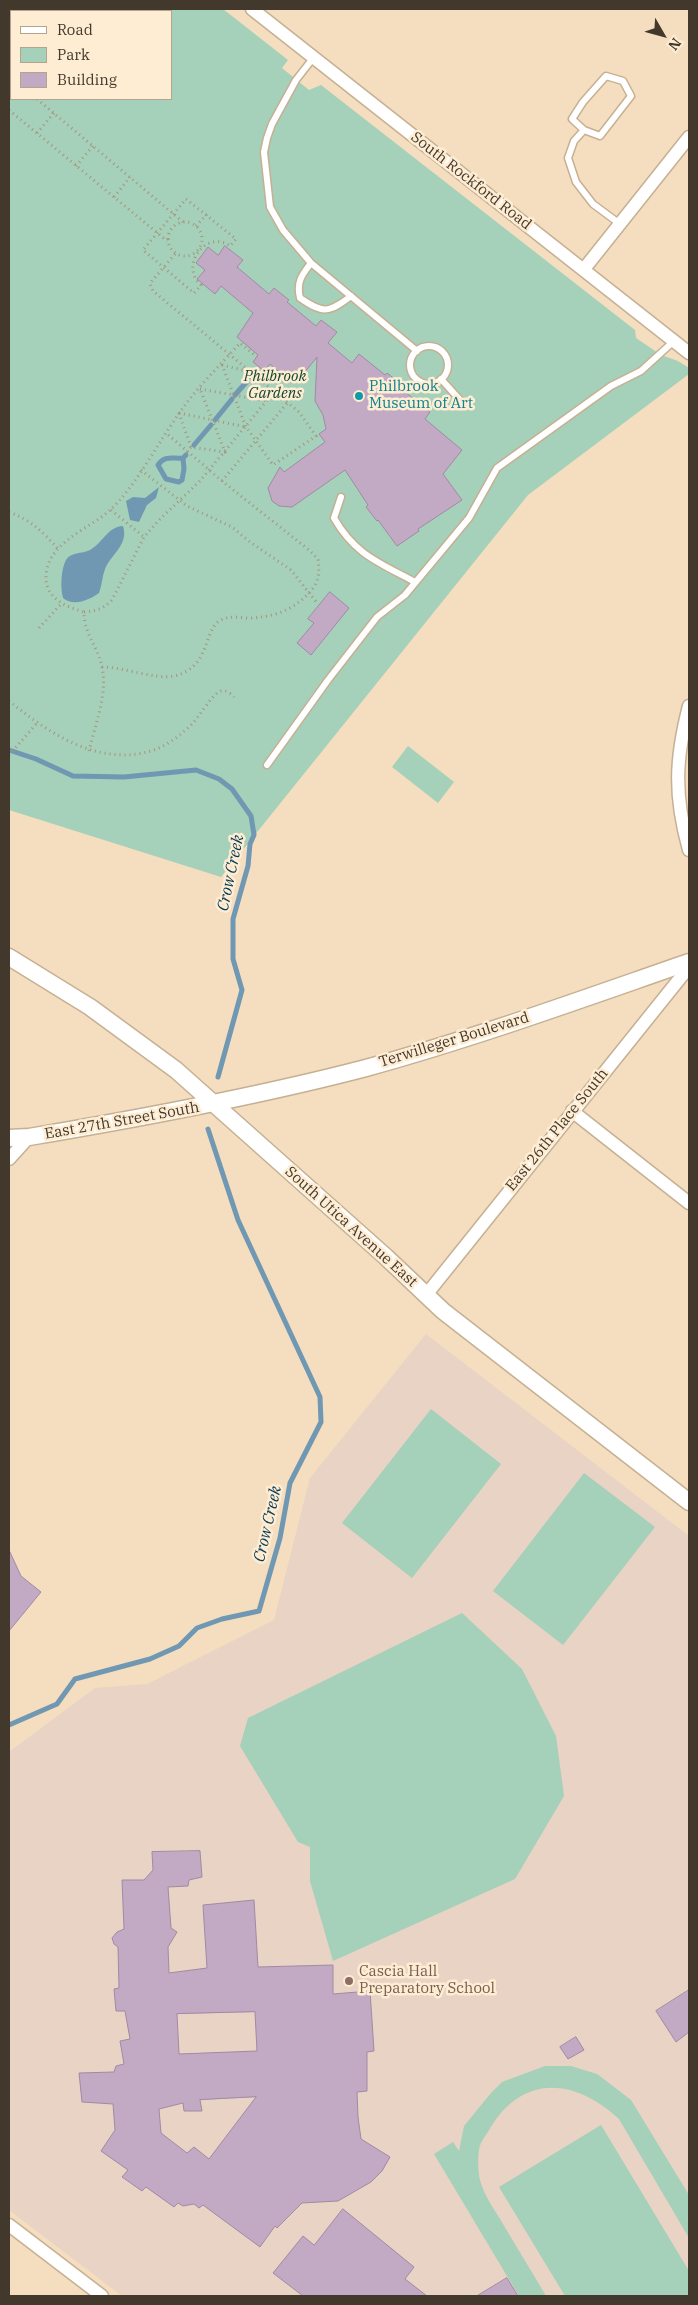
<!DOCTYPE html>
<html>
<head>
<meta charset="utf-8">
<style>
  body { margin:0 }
  #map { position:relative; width:698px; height:2305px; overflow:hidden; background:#f4debf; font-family:"IBM Plex Serif",serif }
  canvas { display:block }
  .frame { position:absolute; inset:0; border:10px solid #42392c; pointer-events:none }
  .legend { position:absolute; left:10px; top:10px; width:162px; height:90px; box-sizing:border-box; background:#feecd3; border:1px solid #b3a490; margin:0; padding:6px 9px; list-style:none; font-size:15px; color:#42392c }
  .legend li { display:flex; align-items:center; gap:10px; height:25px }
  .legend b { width:25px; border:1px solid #b3a490 }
  .north { position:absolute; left:638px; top:10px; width:50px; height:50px; -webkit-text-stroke:4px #feecd3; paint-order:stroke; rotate:128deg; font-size:14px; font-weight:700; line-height:20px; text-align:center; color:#42392c }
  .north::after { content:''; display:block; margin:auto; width:18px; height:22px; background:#42392c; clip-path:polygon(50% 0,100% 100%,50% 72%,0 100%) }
</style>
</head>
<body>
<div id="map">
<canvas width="698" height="2305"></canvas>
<div class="frame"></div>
<ul class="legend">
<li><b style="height:6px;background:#fff"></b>Road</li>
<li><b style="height:14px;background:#a5d0b9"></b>Park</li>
<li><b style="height:14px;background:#c2a9c4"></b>Building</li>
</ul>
<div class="north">N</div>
</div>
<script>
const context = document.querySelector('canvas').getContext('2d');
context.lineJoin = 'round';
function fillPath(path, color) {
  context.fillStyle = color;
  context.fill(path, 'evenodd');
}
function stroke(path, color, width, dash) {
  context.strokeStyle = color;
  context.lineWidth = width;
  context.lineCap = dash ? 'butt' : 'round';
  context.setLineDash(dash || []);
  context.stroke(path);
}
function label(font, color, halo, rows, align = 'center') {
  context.font = font + ' "IBM Plex Serif",serif';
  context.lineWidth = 5;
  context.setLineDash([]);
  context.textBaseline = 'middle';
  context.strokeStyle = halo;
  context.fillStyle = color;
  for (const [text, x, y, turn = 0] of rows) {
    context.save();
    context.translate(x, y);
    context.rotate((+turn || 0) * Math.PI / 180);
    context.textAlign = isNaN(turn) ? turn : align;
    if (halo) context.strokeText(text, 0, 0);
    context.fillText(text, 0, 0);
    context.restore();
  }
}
fillPath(new Path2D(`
  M426 1334 689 1536V2296H122L9 2210V1752L95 1688 147 1684 274 1620 310 1478Z`), '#e8d3c5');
fillPath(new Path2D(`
  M9 9H223L288 60 282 68 309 90 321 85 635 330 636 338 661 355 678 361 689 368V374L528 495 221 877 9 810ZM11 11H171V99H11Z
  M408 746 454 782 438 803 392 767Z
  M431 1409 501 1464 412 1578 342 1523Z
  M584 1473 655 1527 563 1645 493 1591Z
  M462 1613 522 1669 556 1736 564 1796 515 1879 333 1961 310 1881V1847L298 1842 240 1746 248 1718Z
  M545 2066H571L597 2074 631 2100 689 2195V2238L619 2119C575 2078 522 2073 489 2130 487 2134 483 2138 481 2143 477 2151 478 2172 480 2180 484 2196 495 2210 503 2224 517 2248 532 2272 546 2296H519L434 2154 453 2142 459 2151 464 2126 491 2093 502 2082Z
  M601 2125 689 2271V2296H565L499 2187Z`), '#a5d0b9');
fillPath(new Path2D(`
  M159 487 156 498 147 505 139 522 130 520 126 501 133 497 145 498Z
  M123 526C129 545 111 554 105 569 102 577 102 585 99 593 89 600 74 607 63 598 60 588 61 569 66 560 70 552 82 554 90 550 103 543 107 527 123 526Z`), '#7098b2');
stroke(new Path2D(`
  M235 395 249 379
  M215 420 232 399
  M194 445 211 425
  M183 458 184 469 182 480 179 482 166 479 158 465C165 455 172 459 183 458L186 455
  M9 750 36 759 73 776 124 777 196 770 219 779 232 789 251 816 254 835 250 844 248 866 233 919V959L242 990 218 1077
  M9 1725 57 1704 75 1679 150 1659 179 1646 197 1628 222 1619 259 1611 280 1538 290 1483 321 1422 320 1397 238 1220 208 1129`), '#7098b2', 5);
const building = new Path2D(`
  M225 246 243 260 237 267 269 294 274 288 289 300 287 302 316 326 321 320 337 332 328 343 352 363 359 354 385 375 387 373 406 388 404 391 430 412 425 419 462 450 443 474 462 500 418 529 419 531 397 546 378 520 377 521 366 507 368 505 345 470 292 507 279 506 272 501 268 488 280 467 284 472 325 442 319 434 326 429 323 415 315 401 317 357 300 378 298 376 292 383 270 364 264 371 253 362 258 355 237 337 253 313 221 286 215 294 197 279 205 270 196 263 208 247 218 255Z
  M330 592 349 608 311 655 297 643 314 623 308 619Z
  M9 1550 21 1576 41 1592 9 1631Z
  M200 1851 202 1877 189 1880 188 1886 168 1887 171 1928 177 1932 168 1947 169 1973 207 1968 203 1905 254 1900 258 1967 333 1965V1994L370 1991 374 2051 367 2052V2091L357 2092 358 2117 361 2139 390 2157 382 2171 371 2182 338 2201 302 2203 277 2228 275 2226 260 2247 203 2205 199 2208 194 2204 183 2206 178 2203 174 2207 146 2187 142 2191 122 2177 128 2170 101 2151 115 2130 113 2104 82 2102 79 2073 114 2072 116 2066 124 2064 120 2041 130 2039 125 2011H116L114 1989 119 1988 118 1947 114 1944 112 1938 117 1932 124 1929 122 1880H144L153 1870 152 1852ZM255 2012 257 2051 179 2054 177 2014ZM256 2097 209 2159 194 2147 187 2153 161 2133 159 2109 183 2103 184 2111H202L200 2100Z
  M689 1990V2032L676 2042 656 2011Z
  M576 2037 584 2050 568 2059 560 2047Z
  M343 2209 414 2267 405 2279 427 2296H303L273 2273 303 2236 314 2245Z
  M507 2278 518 2296H477Z`);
fillPath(building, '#c2a9c4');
stroke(building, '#a28aa4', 1);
const service = new Path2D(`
  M314 57 296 80 272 124 267 138 264 152 270 207 283 230 311 263 417 351
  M584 130 600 136 631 96 623 81 606 76 583 102 572 119 584 130 574 141 568 158 576 182 593 204 620 224
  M311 263C302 275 296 282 300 298 323 314 329 313 351 296
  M410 365a19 19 0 1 1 38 0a19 19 0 1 1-38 0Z
  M441 379 460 400
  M341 497 334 518C355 555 380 563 415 582
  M267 765 328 680 377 617 405 595 469 518 497 468 611 386 641 371 674 341`);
const minor = new Path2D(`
  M252 9 689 353
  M584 269 689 137
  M689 706C675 760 674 796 689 850
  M572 1111 689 1203
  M9 1159 29 1137
  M426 1295 689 967
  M9 2225 102 2296`);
const tertiary = new Path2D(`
  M9 957 90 1007 176 1070 386 1257 443 1311 689 1502
  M9 1138 29 1137C142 1118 255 1097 366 1068 475 1038 582 999 689 962`);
stroke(service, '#c6b093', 9);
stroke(minor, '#c6b093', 15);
stroke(tertiary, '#c6b093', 19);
stroke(new Path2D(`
  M9 51 11 53
  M9 79H11
  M9 92 11 89
  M37 99 183 222
  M9 110 167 241
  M37 133 54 113
  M76 166 93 146
  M114 197 130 177
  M186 199 236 239 230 246C206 229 179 266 201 285L194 293 143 250Z
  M168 239a17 17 0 1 1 34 0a17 17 0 1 1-34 0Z
  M196 226 207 214
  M175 254 152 281 150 284 153 291 299 412 316 436 273 465 246 427 222 365
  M200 389 267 401 251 372 222 365
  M179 413 246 427
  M179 413 191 447
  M187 452 191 447 225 452 200 389
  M141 470 187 506 232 527 250 542 291 570 318 604
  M222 481 288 402
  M111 510 144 537
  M9 512C32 521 41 530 58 549
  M84 612C96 611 103 609 112 600L144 537 159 520 199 482 284 380 268 367
  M39 628 61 604
  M102 667C124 667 156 680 174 676 212 667 202 630 221 620 229 616 238 617 247 618 271 618 292 611 308 594 319 583 320 574 318 559L309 550 222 481 166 433
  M9 701C49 733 99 768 154 750 170 744 182 734 194 722 200 715 213 693 221 691 227 690 231 694 234 697
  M89 751C95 725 108 694 102 667 98 646 84 635 84 612 63 606 41 596 47 569 53 541 90 528 109 511 134 489 158 443 178 415 195 389 219 367 240 343L257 357
  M9 755 37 723`), '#a5947d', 3, [1, 4]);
stroke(service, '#fff', 6);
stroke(minor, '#fff', 12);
stroke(tertiary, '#fff', 16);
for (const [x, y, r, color] of [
  [359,396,5,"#0f9aa8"],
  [349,1981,5,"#8d6e63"]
]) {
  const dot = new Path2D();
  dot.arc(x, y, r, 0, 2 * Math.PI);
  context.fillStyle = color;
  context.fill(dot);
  stroke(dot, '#feecd3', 2);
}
label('15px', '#42392c', '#feecd3', [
  ["South Rockford Road",471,181,38],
  ["Terwilleger Boulevard",454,1040,-17],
  ["East 27th Street South",122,1121,-10],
  ["East 26th Place South",557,1130,-51],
  ["South Utica Avenue East",351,1227,42]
]);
label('italic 15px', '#0e4730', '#feecd3', [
  ["Philbrook",275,377],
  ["Gardens",275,394]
]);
label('15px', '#0d838f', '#feecd3', [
  ["Philbrook",369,387],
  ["Museum of Art",369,404]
], 'left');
label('15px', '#785e54', '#feecd3', [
  ["Cascia Hall",359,1972],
  ["Preparatory School",359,1989]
], 'left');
label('italic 16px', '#003954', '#feecd3', [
  ["Crow Creek",231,873,-78],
  ["Crow Creek",268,1524,-77]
]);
</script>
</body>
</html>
